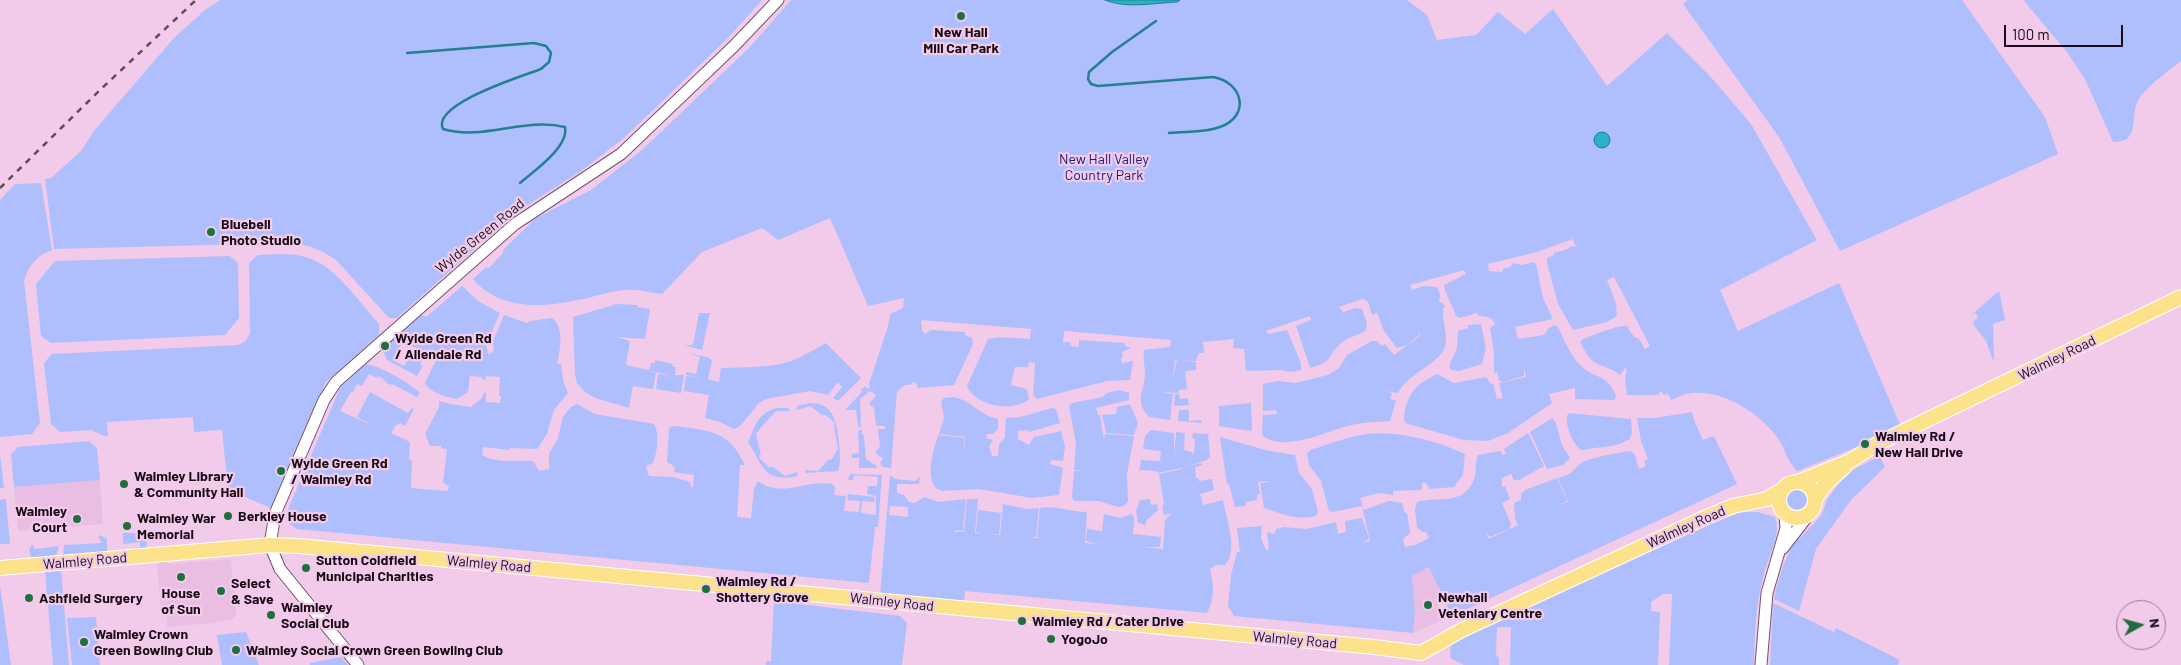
<!DOCTYPE html>
<html>
<head>
<meta charset="utf-8">
<style>
  body { margin:0 }
  #map { position:relative; width:2181px; height:665px; overflow:hidden; background:#f1cbe9; font-family:Barlow,sans-serif }
  canvas { display:block }
  .north { position:absolute; left:2116px; top:600px; width:50px; height:50px; box-sizing:border-box; background:#f1cbe9; border:1px solid #9a7e95; border-radius:50%; rotate:83deg; font-size:14px; font-weight:700; line-height:20px; text-align:center; color:#180b16 }
  .north::after { content:''; display:block; margin:auto; width:18px; height:22px; background:#1e6e3e; clip-path:polygon(50% 0,100% 100%,50% 72%,0 100%) }
  .scale { position:absolute; left:2004px; top:25px; width:119px; height:22px; box-sizing:border-box; border:2px solid #180b16; border-top:0; padding-left:6px; font-size:15px; line-height:18px; white-space:nowrap; color:#180b16; -webkit-text-stroke:4px #f1cbe9; paint-order:stroke }
</style>
</head>
<body>
<div id="map">
<canvas width="2181" height="665"></canvas>
<div class="north">N</div>
<div class="scale">100 m</div>
</div>
<script>
const context = document.querySelector('canvas').getContext('2d');
context.lineJoin = 'round';
function fillPath(path, color) {
  context.fillStyle = color;
  context.fill(path, 'evenodd');
}
function stroke(path, color, width, dash) {
  context.strokeStyle = color;
  context.lineWidth = width;
  context.lineCap = dash ? 'butt' : 'round';
  context.setLineDash(dash || []);
  context.stroke(path);
}
function label(font, color, halo, rows, align = 'center') {
  context.font = font + ' Barlow,sans-serif';
  context.lineWidth = 4.5;
  context.setLineDash([]);
  context.textBaseline = 'middle';
  context.strokeStyle = halo;
  context.fillStyle = color;
  for (const [text, x, y, turn = 0] of rows) {
    context.save();
    context.translate(x, y);
    context.rotate((+turn || 0) * Math.PI / 180);
    context.textAlign = isNaN(turn) ? turn : align;
    if (halo) context.strokeText(text, 0, 0);
    context.fillText(text, 0, 0);
    context.restore();
  }
}
fillPath(new Path2D(`
  M100 480 103 524 18 531 14 487Z
  M231 559 236 615 231 620 212 623 167 627V611H161L157 561 163 560 169 564Z
  M1430 567 1443 597 1436 600 1445 619 1413 633 1415 611 1412 576Z`), '#eabee2');
fillPath(new Path2D(`
  M220 0H762L728 38 624 138 581 171 515 213 397 318H389L336 260C320 249 307 244 288 243L54 249 45 179 51 178 82 150 93 132 174 38 205 10Z
  M791 0H1407L1427 15 1437 40 1476 35 1498 12 1525 34 1553 9 1607 86 1667 33 1710 76 1751 124 1817 240 1720 290 1738 331 1839 283 1902 429 1797 471C1787 461 1785 448 1777 437 1758 413 1726 391 1693 393 1686 393 1678 397 1671 400L1668 394 1664 395 1661 391 1658 395H1627L1625 379 1627 369 1625 368 1620 375C1613 369 1607 368 1598 364 1589 361 1585 350 1580 342L1583 339C1591 336 1621 324 1627 326L1634 337 1639 339 1645 349 1650 346 1614 277 1607 280 1617 306 1616 307 1617 316 1607 322 1573 330 1558 304 1547 263V258L1554 255 1553 253 1565 250 1572 246 1576 247 1573 239 1537 252 1488 264 1489 271 1502 272 1503 269 1510 267 1513 263 1522 265 1533 262 1536 264 1543 298 1553 319 1515 327 1518 339 1544 335 1547 330 1554 325 1558 327C1564 339 1570 355 1580 365 1595 380 1605 372 1616 395L1615 400 1575 399V388L1549 394 1552 403 1508 433 1488 441 1464 440 1405 423C1402 414 1408 396 1415 389 1420 383 1428 379 1435 375L1437 374 1454 383 1486 377 1491 384 1493 383 1497 399 1503 398 1499 383 1526 377 1524 368V376L1502 382 1499 380 1497 372 1494 373V353L1490 328 1495 324C1492 316 1487 317 1479 316L1477 313 1460 318 1456 316C1453 305 1445 295 1444 285L1466 274 1464 270 1410 285 1412 290 1423 286 1437 287 1440 295 1439 302 1443 303 1445 308H1443C1442 319 1447 331 1446 343 1443 364 1409 371 1398 393L1383 391 1392 393 1390 399 1396 401 1390 421C1377 422 1364 422 1351 425 1329 430 1283 454 1262 435L1263 415 1277 414 1276 410 1263 411V384L1278 381 1295 383 1328 375 1339 368 1347 355 1372 341H1377L1382 346 1385 344 1394 355 1420 336 1418 331 1419 335 1407 345 1397 348 1384 331 1377 313 1372 315 1368 302 1363 299 1339 307 1343 312 1355 308 1362 309 1367 323 1366 330C1360 335 1351 336 1344 341 1327 353 1335 362 1310 368L1296 326 1311 320 1310 316 1266 331 1268 334 1287 330 1301 363V370L1291 372 1280 370 1246 371 1244 349 1233 348 1234 339 1203 342 1204 353H1199L1196 361 1175 360 1173 379 1177 360 1196 362V370L1185 371 1187 389 1179 390V393L1161 392 1173 394 1170 420 1149 417C1134 401 1144 392 1145 375 1145 366 1143 358 1144 350L1170 347 1171 340 1064 331 1063 342H1070L1071 346 1079 347V340L1125 343V346L1131 348 1122 352 1123 357 1121 358 1122 363 1133 361 1130 380 1107 381 1037 399 1033 395 1035 363 1029 362 1028 367H1015L1011 385 1027 389 1029 399C1013 413 975 406 967 386L988 339C1002 336 1015 338 1030 339L1031 329 921 320 922 331 925 334 931 330 965 332V335L972 338 973 344 954 385 918 388 916 383 913 382 910 385H905L897 391 891 468 883 467 880 463 883 459 875 452 880 447 878 429H885V426H876L874 408 869 404 876 395 870 391 860 399 861 423H860L862 428 858 426 856 410H845L862 392 861 390 865 386 868 389 870 387 869 384 888 326 890 314 903 308 904 298 868 306 830 218 778 240 762 228 702 252 662 294C651 293 639 289 628 290 611 290 595 297 578 300 542 308 499 310 473 279L486 267 489 268 502 254 504 249 536 218 591 190 642 150 750 47Z
  M1688 0H1962L2045 117 2058 154 1840 251 1779 137 1683 4Z
  M2025 0H2181V61C2167 72 2151 83 2140 97 2128 112 2143 143 2113 142L2085 79 2067 52 2024 1Z
  M41 183 52 250C37 255 28 266 24 281L40 423 32 434 0 437V200L15 184Z
  M258 255C272 255 287 253 301 256 333 261 358 301 379 324V335L326 382 271 508 228 490 222 430 194 432 193 417 107 422 108 436H104L91 430 60 432 51 424 44 363 52 354 238 345 246 341 250 333 249 263Z
  M230 256 238 263 239 318 225 335 51 343 41 336 36 284 55 261Z
  M462 286 478 301 500 313 486 345 489 355 494 350 493 341 504 315 527 323 530 321 552 318C565 328 560 351 557 364H561L563 380 568 393 554 410 547 434 537 449 510 448V450L483 447 482 455C498 464 516 460 533 461L539 471 549 469V454L558 438 563 417 571 407 577 404 595 414 654 424C660 433 657 454 653 463L646 466 649 476 673 477 690 482 691 487H693L694 475 674 472 675 467 667 462 669 428 674 426C709 431 728 429 745 465H740L737 517 751 518 754 488 758 481C783 499 805 479 832 484L835 487 834 495 846 496 844 511 859 512 860 501 847 500 848 494 875 497 874 502 862 501 861 513 876 515V496L867 494 868 486H877L878 477 854 475 853 480H848L850 474 882 475 878 527H875L869 583 297 529 290 524 286 514 340 388 365 364C379 365 410 383 420 393L417 397 392 384 391 385 385 382V380L378 376 377 378 369 374 362 386 357 384 353 392H351L340 411 374 426 357 417 370 392 408 413 412 408 414 409 405 426 400 423 395 426 391 433 410 442 409 460 412 461 411 488 448 491 449 486 443 483 447 449 441 448V446H430L425 434 439 407V401L450 404 471 407 482 398 484 392 486 393V402L500 403 501 396H499L500 377 486 376 485 381 481 377 470 376 468 392 457 399C447 397 430 393 425 383L439 354 428 349 420 365 423 366 417 376 387 360 383 351 384 347 421 315 426 317 431 313ZM404 342 415 348 404 366 393 360 399 352 397 351 401 345H403Z
  M1999 291 2005 320 1993 324 1994 359 1993 360 1986 341 1973 324 1974 321 1978 318 1976 313 1971 315Z
  M617 304 636 305H638V307L650 309 645 339 617 337 630 341 626 365 649 370 651 363H655V360L673 364V367H676L675 375H684L681 393 656 389 658 374 671 375 650 371 656 373 653 389 633 386 629 408 595 398 585 392 577 383 575 375 573 317Z
  M699 313H710L702 350 684 345H693Z
  M1481 324 1486 349 1482 364 1459 371 1451 370 1449 366 1457 348 1458 331 1468 328V325Z
  M826 343 861 378 838 401 833 398 842 387 838 382 828 395 810 391 766 399 759 403 740 426 734 429 720 422 705 418 709 395 684 391 686 376 699 377 686 375V372L696 374 700 357 689 353 710 358 712 361 708 379 719 382 721 368C744 367 770 368 791 361 804 356 815 349 826 343Z
  M1120 390 1129 393V400L1096 408 1098 415H1100L1104 440 1105 434 1134 436 1127 474 1128 501 1124 506 1118 507 1099 501H1074L1072 497 1074 471H1083L1074 470 1076 444 1069 406 1072 403 1103 397 1107 393Z
  M1175 394H1179L1180 399 1188 398 1189 405 1174 406Z
  M954 397C970 400 981 416 998 419V429L993 434H987L986 438 993 440 989 446 992 456H998L999 445 1005 437 1006 418 1020 417 1052 408 1056 409 1060 423 1029 432 1028 430 1018 431V439L1029 445 1034 437 1061 431 1065 447 1063 461 1051 460 1050 464 1063 468 1059 495 1032 498 979 489 942 491 936 488C925 476 934 449 938 435L964 438V451L965 437 939 434 944 418 941 402 944 398Z
  M809 403C835 402 837 424 839 444 840 454 841 463 838 471L806 473 805 470 818 471 828 460 832 459 838 448 834 427 835 423 826 415H822L810 406 797 410V406Z
  M1251 403 1252 430 1250 431 1219 426V406Z
  M1130 404 1138 423 1134 435 1106 433 1102 415 1116 414 1117 407Z
  M777 408H789V411H776L758 431 756 434 761 455H759L760 459 769 467H773L785 476 797 472 798 476C764 483 763 466 748 442 755 427 757 413 777 408Z
  M1179 410H1189V421L1201 420 1202 423 1178 421Z
  M1692 412 1694 420 1703 440 1714 436 1737 484 1452 616 1429 567 1412 576 1415 611 1413 633 1234 616 1228 606 1231 575 1237 552H1240L1237 528 1262 526 1261 538 1266 550 1269 549 1267 532 1274 534 1278 527 1279 529 1283 527 1307 529 1336 522 1338 534 1346 532 1345 521 1362 518 1369 539 1362 543 1370 541 1362 506 1333 512 1329 511 1321 481 1309 465 1307 453 1311 450C1329 444 1347 437 1367 434 1396 430 1438 441 1465 454L1463 475 1454 487 1430 489 1426 483H1422V490L1393 491V495L1378 493 1360 498 1364 510 1389 501 1402 503 1405 513H1407L1410 533 1403 539 1405 547 1415 545 1429 538 1426 532H1423L1417 528 1415 509 1417 502C1438 496 1461 506 1473 482 1478 473 1474 463 1478 455L1500 451 1503 455 1506 454 1504 449 1528 433 1544 466 1519 480H1514L1511 474 1502 478V487L1505 486 1510 499 1502 503 1511 524 1509 529 1490 537 1486 533 1489 539 1518 525 1515 519 1514 503 1521 500V494L1525 490 1557 478 1567 501 1559 505 1568 502 1558 478C1570 476 1573 470 1581 463 1588 458 1622 452 1631 451L1635 455 1639 469 1646 466 1644 461 1648 459 1641 441 1637 418H1655Z
  M1568 413 1631 419 1632 432 1630 439 1617 445 1581 450C1572 443 1564 424 1568 413Z
  M1552 418 1556 423 1562 445 1570 458 1563 465 1547 469 1530 432Z
  M860 430H862V435H864L866 459 877 466 876 468H859V458H852V454L859 453 858 432Z
  M1151 430 1174 433V457L1176 432 1185 433 1184 450 1194 453 1195 439 1192 438 1193 433 1208 434 1210 457 1207 460 1188 466 1202 463V465L1195 467 1196 478H1198L1199 481 1212 479 1214 490 1200 494 1203 505 1223 500C1226 518 1239 550 1225 565H1216L1210 569C1214 586 1215 597 1207 613L965 591 964 601 880 595 890 475 895 479 915 481 920 477 919 484H897V493L904 495 909 502 915 503 924 497 939 502 966 499 963 531 955 530V532H964L967 499H978L975 533 982 534 976 532 978 510 1001 513 999 534H993L1000 535 1003 504 1027 509 1039 508 1036 537H1028L1044 539 1037 537 1040 508C1056 505 1070 512 1087 512L1085 543 1096 544 1086 541 1087 529 1102 531 1104 514 1120 518 1132 514 1134 518 1133 534 1161 537 1160 547H1141L1163 549 1165 520 1172 513 1164 515 1162 506 1164 504 1159 474 1182 469 1186 485 1182 468 1158 473 1156 471 1141 470 1139 472 1141 460 1160 461 1161 451 1143 449 1145 436ZM890 506 908 507V517L889 515Z
  M1220 437 1265 450 1295 455 1299 473 1312 489 1318 512 1316 516C1298 521 1282 514 1264 508L1260 483 1268 482V481L1258 482 1260 494 1257 495V500L1246 502V506L1235 507 1229 484H1227Z
  M89 441 97 448 100 480 14 487 11 454 18 447Z
  M0 454 4 488H0Z
  M1880 456 1885 467 1851 500 1816 549 1799 611 1774 599C1779 576 1785 556 1798 537L1800 538 1821 516 1828 498 1840 482 1856 468Z
  M1783 500a13 13 0 1 1 26 0a13 13 0 1 1-26 0Z
  M6 499 10 544H0V500Z
  M1150 499 1151 505 1157 504 1158 510 1146 521V525L1138 523 1136 511 1140 500Z
  M1742 512H1758L1775 517C1780 532 1774 543 1769 558 1756 593 1755 628 1754 665H1669L1672 594H1663L1651 602V611L1660 612 1658 665H1510L1511 627H1497L1496 655 1499 658V665H1464L1450 658 1451 644 1572 586 1727 517Z
  M123 533H148L146 549H140V542L123 544Z
  M100 535 107 539V552L63 556 64 545 102 543 98 537Z
  M32 544 35 549 59 546 56 556 31 558 29 550Z
  M61 570 69 665H53L45 571Z
  M0 585 11 665H0Z
  M774 601 900 616 907 623 902 665H766V661H771Z
  M1773 603 1834 632 1836 628 1900 660 1898 665H1770Z
  M96 617 100 665H72L67 618Z
  M246 632 259 665H222L217 635Z
  M341 657 348 665H310V663Z`), '#afbffd');
const water = new Path2D(`
  M1105 0H1180L1177 2C1154 3 1126 9 1105 0Z
  M1594 140a8 8 0 1 1 16 0a8 8 0 1 1-16 0Z`);
fillPath(water, '#29b1c8');
stroke(water, '#247f93', 1);
stroke(new Path2D(`
  M1156 21 1112 52 1089 72 1088 79 1091 84 1098 86 1213 77C1243 82 1251 116 1220 127 1205 133 1185 131 1169 133
  M407 53 534 43 546 46 551 53 549 62 541 69C523 76 431 104 443 129 483 141 524 117 565 127 569 147 534 171 520 183`), '#247f93', 2.5);
const minor = new Path2D(`
  M1783 548 1810 513
  M358 665 280 569 270 545 275 514 324 400 336 382 345 374 515 224 621 154 734 46 778 0
  M1761 665 1767 593 1786 528 1785 515`);
const major = new Path2D(`
  M1779 500a18 18 0 1 1 36 0a18 18 0 1 1-36 0Z
  M1798 482 1850 461 1875 445 2181 297
  M1815 499 1826 484 1844 467
  M0 568 270 545 299 546 1374 647 1421 653 1462 630 1704 518 1733 506 1767 499 1780 491`);
stroke(minor, '#74536e', 13);
stroke(major, '#fff', 16);
stroke(minor, '#fff', 11);
stroke(major, '#fce38b', 14);
stroke(new Path2D(`
  M0 188 101 89 196 0`), '#5f4a5b', 2.5, [6, 6]);
for (const [x, y, r, color] of [
  [961,16,5,"#1e6e3e"],
  [211,232,5,"#1e6e3e"],
  [385,346,5,"#1e6e3e"],
  [1865,444,5,"#1e6e3e"],
  [281,471,5,"#1e6e3e"],
  [124,484,5,"#1e6e3e"],
  [228,516,5,"#1e6e3e"],
  [77,519,5,"#1e6e3e"],
  [127,526,5,"#1e6e3e"],
  [306,568,5,"#1e6e3e"],
  [181,577,5,"#1e6e3e"],
  [706,589,5,"#1e6e3e"],
  [221,591,5,"#1e6e3e"],
  [29,598,5,"#1e6e3e"],
  [1428,605,5,"#1e6e3e"],
  [271,615,5,"#1e6e3e"],
  [1022,621,5,"#1e6e3e"],
  [1051,639,5,"#1e6e3e"],
  [84,642,5,"#1e6e3e"],
  [236,650,5,"#1e6e3e"]
]) {
  const dot = new Path2D();
  dot.arc(x, y, r, 0, 2 * Math.PI);
  context.fillStyle = color;
  context.fill(dot);
  stroke(dot, '#f1cbe9', 2);
}
label('bold 14px', '#180b16', '#f1cbe9', [
  ["New Hall",961,32,"center"],
  ["Mill Car Park",961,48,"center"],
  ["Bluebell",221,224],
  ["Photo Studio",221,240],
  ["Wylde Green Rd",395,338],
  ["/ Allendale Rd",395,354],
  ["Walmley Rd /",1875,436],
  ["New Hall Drive",1875,452],
  ["Wylde Green Rd",291,463],
  ["/ Walmley Rd",291,479],
  ["Walmley Library",134,476],
  ["& Community Hall",134,492],
  ["Walmley",67,511,"right"],
  ["Court",67,527,"right"],
  ["Berkley House",238,516],
  ["Walmley War",137,518],
  ["Memorial",137,534],
  ["Sutton Coldfield",316,560],
  ["Municipal Charities",316,576],
  ["Walmley Rd /",716,581],
  ["Shottery Grove",716,597],
  ["Select",231,583],
  ["& Save",231,599],
  ["House",181,593,"center"],
  ["of Sun",181,609,"center"],
  ["Newhall",1438,597],
  ["Veteniary Centre",1438,613],
  ["Ashfield Surgery",39,598],
  ["Walmley",281,607],
  ["Social Club",281,623],
  ["Walmley Rd / Cater Drive",1032,621],
  ["Walmley Crown",94,634],
  ["Green Bowling Club",94,650],
  ["YogoJo",1061,639],
  ["Walmley Social Crown Green Bowling Club",246,650]
], 'left');
label('14px', '#1b1c73', '#f1cbe9', [
  ["New Hall Valley",1104,159],
  ["Country Park",1104,175]
]);
label('14px', '#180b16', '#f1cbe9', [
  ["Wylde Green Road",480,236,-39],
  ["Walmley Road",2057,358,-26],
  ["Walmley Road",1686,527,-24],
  ["Walmley Road",85,561,-5],
  ["Walmley Road",489,564,5],
  ["Walmley Road",892,602,6],
  ["Walmley Road",1295,640,5]
]);
</script>
</body>
</html>
